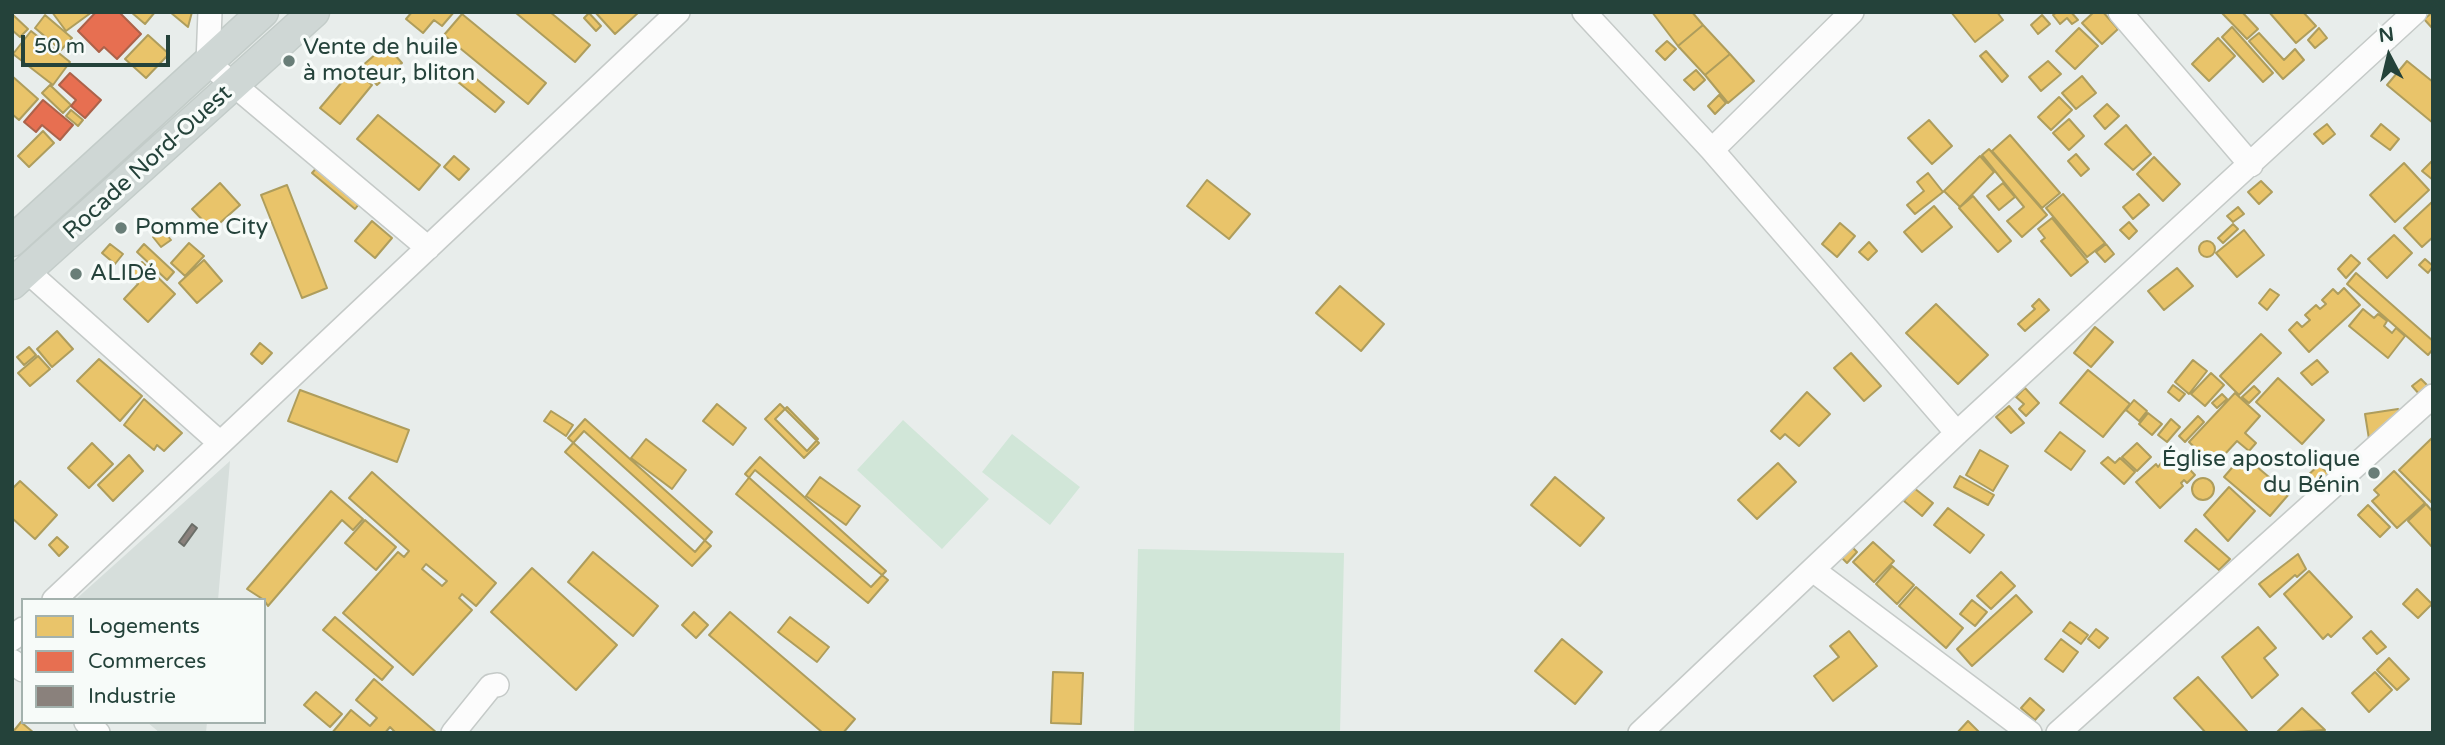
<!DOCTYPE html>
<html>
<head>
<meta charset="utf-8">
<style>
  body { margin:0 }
  #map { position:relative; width:2445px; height:745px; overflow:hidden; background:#e8edeb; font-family:"Varela Round",sans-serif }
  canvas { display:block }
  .frame { position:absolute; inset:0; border:14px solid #24423a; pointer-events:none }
  .legend { position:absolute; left:21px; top:598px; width:245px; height:126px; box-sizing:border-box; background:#f7fbf9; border:2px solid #a3b1ad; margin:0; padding:9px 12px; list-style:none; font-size:21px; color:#24423a }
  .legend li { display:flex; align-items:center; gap:14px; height:35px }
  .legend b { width:35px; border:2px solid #a3b1ad }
  .north { position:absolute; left:2354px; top:21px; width:70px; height:70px; -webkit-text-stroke:5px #f7fbf9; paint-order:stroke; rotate:353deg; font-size:19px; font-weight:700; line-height:28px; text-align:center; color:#24423a }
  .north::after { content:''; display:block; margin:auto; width:24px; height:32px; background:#24423a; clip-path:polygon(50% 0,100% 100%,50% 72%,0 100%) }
  .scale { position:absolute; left:21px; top:35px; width:149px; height:32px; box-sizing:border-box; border:4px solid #24423a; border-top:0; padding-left:9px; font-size:21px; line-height:24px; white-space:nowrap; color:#24423a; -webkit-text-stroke:5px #f7fbf9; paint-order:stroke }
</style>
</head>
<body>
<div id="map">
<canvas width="2445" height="745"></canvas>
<div class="frame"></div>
<ul class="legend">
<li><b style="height:19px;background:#e9c46a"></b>Logements</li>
<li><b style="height:19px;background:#e76f51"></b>Commerces</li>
<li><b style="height:19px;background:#8a817c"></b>Industrie</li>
</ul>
<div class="north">N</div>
<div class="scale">50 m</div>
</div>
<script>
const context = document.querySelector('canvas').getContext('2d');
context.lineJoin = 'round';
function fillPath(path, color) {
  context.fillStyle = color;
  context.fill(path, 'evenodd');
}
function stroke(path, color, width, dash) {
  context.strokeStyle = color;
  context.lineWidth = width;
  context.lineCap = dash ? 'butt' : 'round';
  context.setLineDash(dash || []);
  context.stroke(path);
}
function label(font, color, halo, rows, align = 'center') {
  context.font = font + ' "Varela Round",sans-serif';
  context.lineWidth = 7;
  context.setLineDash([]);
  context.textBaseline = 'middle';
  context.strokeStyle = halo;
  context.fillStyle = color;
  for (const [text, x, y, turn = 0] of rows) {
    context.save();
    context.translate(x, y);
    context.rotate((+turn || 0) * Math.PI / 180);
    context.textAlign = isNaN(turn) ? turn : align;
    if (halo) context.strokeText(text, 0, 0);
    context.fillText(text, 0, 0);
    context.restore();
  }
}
fillPath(new Path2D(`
  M230 461 218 600H75Z
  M147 722H207L206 733H160Z`), '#d6dedb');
fillPath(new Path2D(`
  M903 420 989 499 942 549 857 470Z
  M1012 434 1080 487 1050 525 982 472Z
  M1138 549 1344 553 1340 733H1134Z`), '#d1e6d8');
const homes = new Path2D(`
  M52 12H92L66 31Z
  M131 12H155L145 24Z
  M170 12H192L188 27Z
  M412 12H454L442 26 434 20 423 33 406 19Z
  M550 12 590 45 575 62 516 13Z
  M595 12H639L615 34Z
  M1652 12H1692L1703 25 1678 46Z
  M1951 12H1997L2003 20 1975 42Z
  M2057 12H2071L2078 20 2072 24 2067 18 2060 24 2053 15Z
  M2094 12H2103L2118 29 2102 44 2082 23Z
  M2221 12H2242L2258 29 2247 39Z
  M2269 12H2303L2316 26 2296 43Z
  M2433 12V29L2424 19Z
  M589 13 601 26 596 31 584 18Z
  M12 14 28 29 20 37 12 30Z
  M462 14 546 83 528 104 444 35Z
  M45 15 72 38 61 50 35 28Z
  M2042 15 2050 24 2038 34 2031 25Z
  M1703 25 1730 54 1705 75 1678 46Z
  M2232 27 2273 73 2263 82 2222 37Z
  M2079 28 2098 46 2075 69 2056 51Z
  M2319 28 2327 38 2315 48 2308 40Z
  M31 31 70 62 53 85 13 54Z
  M2259 33 2284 60 2295 49 2304 60 2283 79 2249 41Z
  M148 35 169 54 146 78 125 59Z
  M2218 38 2235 56 2209 81 2192 64Z
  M1667 41 1676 49 1665 60 1656 51Z
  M386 45 402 63 377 85 361 67Z
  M1986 51 2008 76 2002 82 1980 56Z
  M1730 54 1754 81 1728 103 1705 75Z
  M2048 61 2061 74 2041 91 2029 77Z
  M2407 61 2433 82V123L2387 85Z
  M353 69 372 85 340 124 320 108Z
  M1696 70 1705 80 1694 90 1684 80Z
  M467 71 504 102 495 112 458 82Z
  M12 76 38 99 19 120 12 114Z
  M2082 76 2096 93 2076 109 2062 93Z
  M50 85 71 105 63 113 42 93Z
  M1719 95 1726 103 1715 114 1708 106Z
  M2059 97 2072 110 2051 130 2038 117Z
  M2107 104 2119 116 2105 129 2094 116Z
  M71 110 83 120 78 126 66 116Z
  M378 115 440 165 419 190 357 139Z
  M2069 119 2084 136 2069 150 2053 133Z
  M1929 120 1952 146 1932 164 1908 138Z
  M2327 124 2335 134 2323 144 2314 134Z
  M2381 124 2399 139 2390 150 2371 136Z
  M2126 125 2151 154 2133 170 2105 144Z
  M43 131 54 143 29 167 18 156Z
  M2010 135 2060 193 2042 208 1992 151Z
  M1989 149 2047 215 2022 237 2007 221 2024 207 1982 155Z
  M2076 154 2089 169 2081 176 2068 161Z
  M454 156 469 169 459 180 444 167Z
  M1980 156 1994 172 1960 207 1944 191Z
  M2154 157 2180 184 2163 201 2137 174Z
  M2433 160V180L2422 171Z
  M2404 163 2429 190 2395 222 2370 195Z
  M320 164 363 199 355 209 312 173Z
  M1928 173 1943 192 1915 214 1907 205 1924 191 1917 182Z
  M1207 180 1250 214 1229 239 1187 206Z
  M2261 181 2272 192 2259 204 2248 192Z
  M220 183 240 205 212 230 192 209Z
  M2003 183 2015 197 1999 210 1987 196Z
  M287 185 327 288 302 298 261 195Z
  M2063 194 2105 243 2087 257 2046 208Z
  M2139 194 2149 205 2133 219 2123 207Z
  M1973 196 2011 241 1998 252 1959 208Z
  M2433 201V237L2422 247 2404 228Z
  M1934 206 1952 227 1922 252 1904 232Z
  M2238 207 2244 214 2233 222 2227 216Z
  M2052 218 2088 262 2071 276 2041 241 2045 238 2038 229Z
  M372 221 392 238 375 258 355 241Z
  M2129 222 2137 231 2129 239 2120 230Z
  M1840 223 1855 236 1837 257 1822 244Z
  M2233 224 2238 229 2223 243 2218 238Z
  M163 230 171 240 161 247 153 237Z
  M2244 230 2264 255 2237 277 2216 253Z
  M2394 235 2412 253 2387 278 2368 259Z
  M2199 249a8 8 0 1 1 16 0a8 8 0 1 1-16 0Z
  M1869 242 1877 251 1868 260 1859 252Z
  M189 243 204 256 185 276 171 263Z
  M110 244 123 254 115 264 102 253Z
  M144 244 174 272 167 280 137 252Z
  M2106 244 2114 254 2105 262 2096 252Z
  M2351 255 2360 263 2346 278 2338 269Z
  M2425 259 2433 266 2428 273 2419 265Z
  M204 260 222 281 197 303 179 283Z
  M142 262 175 294 148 322 124 299 138 284 129 275Z
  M2177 268 2193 286 2164 310 2148 291Z
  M2356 273 2433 341V349L2428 355 2347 284Z
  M1340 286 1384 324 1361 351 1316 313Z
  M2344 288 2360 305 2309 352 2289 330 2297 322 2302 327 2310 320 2305 315 2316 305 2320 309 2326 304 2322 300 2333 289 2338 294Z
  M2270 289 2279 295 2267 310 2259 303Z
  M2039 299 2049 310 2025 331 2018 324 2035 309 2032 306Z
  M1936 304 1988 355 1958 384 1906 333Z
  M2363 309 2374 318 2378 314 2387 321 2384 326 2392 333 2396 328 2405 336 2388 358 2349 326Z
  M2095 327 2113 342 2091 367 2074 353Z
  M57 331 73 349 52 367 37 349Z
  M2261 334 2281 353 2239 395 2220 376Z
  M260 343 272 353 262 364 251 354Z
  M29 347 36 355 24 365 17 357Z
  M1851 353 1881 386 1864 401 1834 368Z
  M38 356 50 369 30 386 18 373Z
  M99 359 142 396 120 421 77 381Z
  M2193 360 2207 371 2189 394 2175 382Z
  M2317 360 2328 372 2312 385 2301 373Z
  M2088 370 2130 404 2103 437 2060 403Z
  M2211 373 2224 385 2205 406 2191 394Z
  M2278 378 2324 420 2302 444 2256 402Z
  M2421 379 2429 387 2420 395 2412 386Z
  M2173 385 2185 394 2179 401 2168 392Z
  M2254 386 2260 392 2249 403 2242 397Z
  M2025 388 2039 403 2026 416 2019 409 2024 404 2016 397Z
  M300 390 409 430 397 462 288 421Z
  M1807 392 1830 414 1799 446 1785 434 1780 439 1771 431Z
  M2235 393 2260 416 2245 433 2256 443 2249 451 2237 441 2214 466 2189 442Z
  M2222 394 2227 399 2217 408 2212 403Z
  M144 399 182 433 164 451 157 445 154 450 124 425Z
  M2134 400 2147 411 2139 421 2126 410Z
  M717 404 746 428 733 445 703 421Z
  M780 404 819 443 804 458 765 419Z
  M2009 406 2024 423 2011 433 1996 417Z
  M787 407 818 439 807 451 775 419Z
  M2398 409 2403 414 2369 439 2365 414Z
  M551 411 573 425 566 436 544 421Z
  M2148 413 2162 424 2152 435 2139 424Z
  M2198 416 2204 422 2185 442 2179 436Z
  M585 419 712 532 695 552 568 438Z
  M2171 419 2180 427 2167 442 2158 435Z
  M584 431 711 546 692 566 565 452Z
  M2060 432 2085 451 2071 470 2045 451Z
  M2433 437V504L2399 470Z
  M646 439 686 470 672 489 631 458Z
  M92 443 113 464 89 488 68 468Z
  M2137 443 2151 457 2137 471 2122 457Z
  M1980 450 2008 466 1993 491 1966 475Z
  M2171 450 2195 475 2187 483 2184 480 2181 483 2183 486 2160 508 2136 482 2156 464 2158 467Z
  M129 455 143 471 113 501 98 485Z
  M2243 455 2289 494 2270 516 2224 477Z
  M760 457 886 571 871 587 745 474Z
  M2108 457 2115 463 2120 458 2135 472 2124 484 2101 463Z
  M1778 463 1796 482 1757 519 1738 500Z
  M2319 465 2329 474 2316 487 2306 477Z
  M755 470 888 580 868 603 736 494Z
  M2394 471 2425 503 2397 528 2372 501 2379 495 2374 490Z
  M372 472 496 583 476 606 462 594 459 598 472 610 413 675 343 613 398 552 404 557 409 551 349 498ZM426 564 447 581 442 586 422 569Z
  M1960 476 1994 495 1988 505 1954 487Z
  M820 477 860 506 846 525 806 496Z
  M1555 477 1604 518 1580 546 1531 505Z
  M2192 489a11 11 0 1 1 22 0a11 11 0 1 1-22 0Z
  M20 481 57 515 35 539 12 518V489Z
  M2229 487 2255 511 2228 541 2204 515Z
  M1914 488 1933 503 1922 516 1904 501Z
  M331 491 363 519 353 530 342 520 268 606 264 600 247 589Z
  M2426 504 2433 512V548L2408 521Z
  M2368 505 2390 527 2380 537 2358 515Z
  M1948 508 1984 535 1970 553 1934 525Z
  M365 520 396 547 376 570 345 543Z
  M2196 529 2230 559 2219 570 2185 541Z
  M57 537 68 547 59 556 49 545Z
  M1873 542 1894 561 1874 582 1853 562Z
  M1848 543 1857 552 1847 563 1838 554Z
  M593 552 658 606 633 636 568 582Z
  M2298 554 2306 569 2297 577 2295 575 2270 597 2259 584Z
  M1892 566 1914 585 1897 604 1876 584Z
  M532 568 617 645 576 690 491 612Z
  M2309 571 2352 617 2331 637 2328 634 2323 639 2284 594Z
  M2001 572 2015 586 1991 609 1977 596Z
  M1916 587 1963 628 1946 648 1899 606Z
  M2417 589 2432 604 2418 618 2403 604Z
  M2016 595 2032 612 1972 666 1957 649Z
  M1972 600 1987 612 1975 626 1960 614Z
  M694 612 708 625 696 638 682 625Z
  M730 612 855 719 843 733H823L709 635Z
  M335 617 393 667 382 680 323 630Z
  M790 617 829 647 817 662 778 632Z
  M2070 622 2088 635 2081 644 2063 631Z
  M2258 627 2276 648 2264 658 2278 675 2252 698 2222 657Z
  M2096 629 2108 638 2099 648 2088 639Z
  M1849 631 1877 666 1833 701 1814 676 1839 657 1830 646Z
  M2371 631 2386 647 2377 654 2363 638Z
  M1562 639 1602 672 1575 704 1535 671Z
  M2061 639 2078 652 2063 672 2045 659Z
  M2389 658 2409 679 2397 690 2377 670Z
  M1053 672 1083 673 1081 724 1051 723Z
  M2375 672 2392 690 2369 712 2352 693Z
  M2198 677 2247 731 2246 733H2206L2174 698Z
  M374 679 437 733H396L390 727 385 733H332L351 710 370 726 377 718 356 700Z
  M316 692 342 714 330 727 304 705Z
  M2030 698 2044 710 2035 720 2021 708Z
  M2302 708 2325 730 2278 733 2277 732Z
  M1968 721 1980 733H1957Z
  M21 722 34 733H12Z`);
fillPath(homes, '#e9c46a');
stroke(homes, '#ae9d5c', 2);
const shops = new Path2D(`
  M96 12H119L141 34 117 59 104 47 99 52 78 31Z
  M70 73 101 100 85 118 71 106 76 100 59 85Z
  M43 100 73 125 60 140 42 125 36 132 24 122Z`);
fillPath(shops, '#e76f51');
stroke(shops, '#ac624a', 2);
const industry = new Path2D(`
  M192 524 197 528 184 546 179 542Z`);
fillPath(industry, '#8a817c');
stroke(industry, '#6b6e68', 2);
const minor = new Path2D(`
  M210 12 208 63 428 248
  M1584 12 1712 150 1957 433
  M2120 12 2251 165
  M1712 150 1852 12
  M27 271 220 443
  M1813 570 2030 733
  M54 600 678 12
  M12 639 23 629
  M12 661 23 670
  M86 722 98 733
  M453 733 491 686 497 685
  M1640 733 1957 433 2415 12
  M2058 733 2433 396`);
const major = new Path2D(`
  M12 241 263 12
  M12 284 314 12`);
stroke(minor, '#c5cac8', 26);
stroke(major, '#c3ccc9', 33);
stroke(minor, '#fcfcfc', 23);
stroke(major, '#cfd7d5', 30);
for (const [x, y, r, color] of [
  [289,61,7,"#697e78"],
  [121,228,7,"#697e78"],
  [76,274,7,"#697e78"],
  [2374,473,7,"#697e78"]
]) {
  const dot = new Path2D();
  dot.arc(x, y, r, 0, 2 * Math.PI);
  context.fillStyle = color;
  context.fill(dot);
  stroke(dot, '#f7fbf9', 2.5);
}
label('23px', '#24423a', '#f7fbf9', [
  ["Vente de huile",303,48],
  ["à moteur, bliton",303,74],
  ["Pomme City",135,228],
  ["ALIDé",90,274],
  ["Église apostolique",2360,460,"right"],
  ["du Bénin",2360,486,"right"]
], 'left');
label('23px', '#24423a', '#f7fbf9', [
  ["Rocade Nord-Ouest",148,163,-42]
]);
</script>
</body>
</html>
